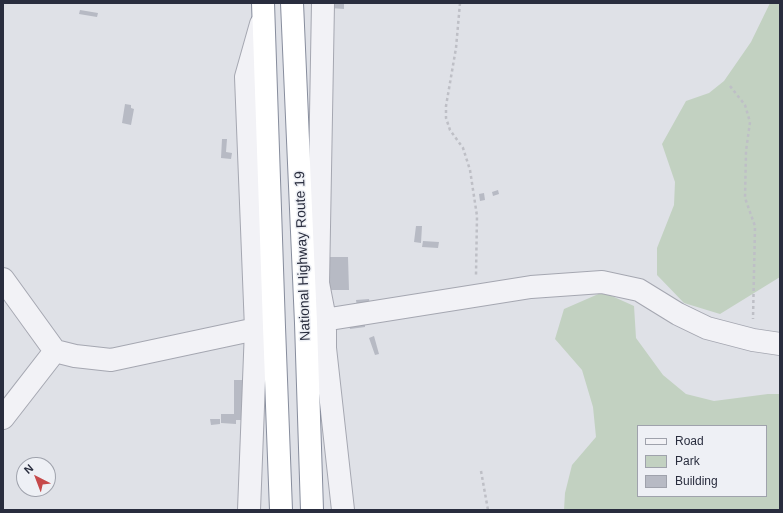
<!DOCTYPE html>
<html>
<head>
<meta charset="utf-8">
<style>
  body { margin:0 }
  #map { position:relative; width:783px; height:513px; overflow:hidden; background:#dfe1e7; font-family:Helvetica,sans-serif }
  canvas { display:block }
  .frame { position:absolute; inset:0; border:4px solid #292d3e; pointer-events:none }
  .legend { position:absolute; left:637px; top:425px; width:130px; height:72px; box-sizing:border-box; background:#eef0f5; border:1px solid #9fa2ac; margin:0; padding:5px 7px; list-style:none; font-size:12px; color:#292d3e }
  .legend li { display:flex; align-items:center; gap:8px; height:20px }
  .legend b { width:20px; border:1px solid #9fa2ac }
  .north { position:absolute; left:16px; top:457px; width:40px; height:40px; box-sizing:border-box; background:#eef0f5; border:1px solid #9fa2ac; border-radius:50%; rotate:318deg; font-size:11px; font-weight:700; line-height:16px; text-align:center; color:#292d3e }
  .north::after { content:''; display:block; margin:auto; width:14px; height:18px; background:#c64a4b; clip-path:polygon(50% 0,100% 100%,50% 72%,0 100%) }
</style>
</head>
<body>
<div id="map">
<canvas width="783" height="513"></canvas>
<div class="frame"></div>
<ul class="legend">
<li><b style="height:5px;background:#f2f2f6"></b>Road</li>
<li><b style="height:11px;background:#c2d1c1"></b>Park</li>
<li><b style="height:11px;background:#b7bac4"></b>Building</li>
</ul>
<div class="north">N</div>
</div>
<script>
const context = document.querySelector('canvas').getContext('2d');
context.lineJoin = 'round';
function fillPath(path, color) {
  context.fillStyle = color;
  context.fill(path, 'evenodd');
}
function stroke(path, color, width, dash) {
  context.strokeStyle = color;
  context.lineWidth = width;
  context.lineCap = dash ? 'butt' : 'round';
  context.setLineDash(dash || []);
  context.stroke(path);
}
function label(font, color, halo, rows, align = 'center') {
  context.font = font + ' Helvetica,sans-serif';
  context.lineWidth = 3;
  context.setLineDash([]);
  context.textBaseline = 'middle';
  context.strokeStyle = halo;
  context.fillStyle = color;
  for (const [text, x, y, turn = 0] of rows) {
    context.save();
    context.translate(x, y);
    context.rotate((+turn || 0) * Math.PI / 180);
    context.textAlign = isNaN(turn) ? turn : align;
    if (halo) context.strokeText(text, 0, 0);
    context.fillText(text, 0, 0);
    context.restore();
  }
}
fillPath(new Path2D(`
  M770 3H780V277L720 314 684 303 657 275V248L674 205 675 182 662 144 686 101 709 93 724 81 751 42Z
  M603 292 634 306 636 338 663 375 686 394 714 401 768 394H780V510H564L565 493 572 465 596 437 593 407 582 370 555 339 564 309ZM638 426H766V496H638Z`), '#c2d1c1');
fillPath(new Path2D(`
  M330 3H344V9L330 8Z
  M80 10 98 13 97 17 79 14Z
  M125 104 131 105V108L134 109 131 125 122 123Z
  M222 139H227L226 152 232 153 231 159 221 158Z
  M498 190 499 194 493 196 492 192Z
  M484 193 485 200 480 201 479 194Z
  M416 226H422L421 243 414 242Z
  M423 241 439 242 438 248 422 247Z
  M330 257H348L349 290H330Z
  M369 299 370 305 357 307 356 300Z
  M365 321V327L350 329 349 324Z
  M374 336 379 354 375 355 369 338Z
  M234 380H244V414H241V420H236V424L221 423V414H234Z
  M210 419H220V424L211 425Z`), '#b7bac4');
const minor = new Path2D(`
  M323 3 318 283 325 319V348L343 510
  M3 279 55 351 75 356 111 360 256 329 270 328
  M311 322 531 287 602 282 639 290 678 314 707 328 753 340 780 344
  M3 418 55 351
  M249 510 256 329 246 77 261 24`);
const highway = new Path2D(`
  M263 3 274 327 281 510
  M292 3 306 323 312 510`);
stroke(minor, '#a5a7b1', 24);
stroke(highway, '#878d9d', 24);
stroke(new Path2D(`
  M460 3 456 48 446 106V118L450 130 463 148 470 170 477 216 476 275
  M730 86 745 105 750 122 746 151 745 198 755 226 753 319
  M481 471 488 510`), '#bebfc6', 2.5, [3, 3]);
stroke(minor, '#f2f2f6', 22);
stroke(highway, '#fff', 22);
label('14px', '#292d3e', '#eef0f5', [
  ["National Highway Route 19",303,256,-92]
]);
</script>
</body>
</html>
